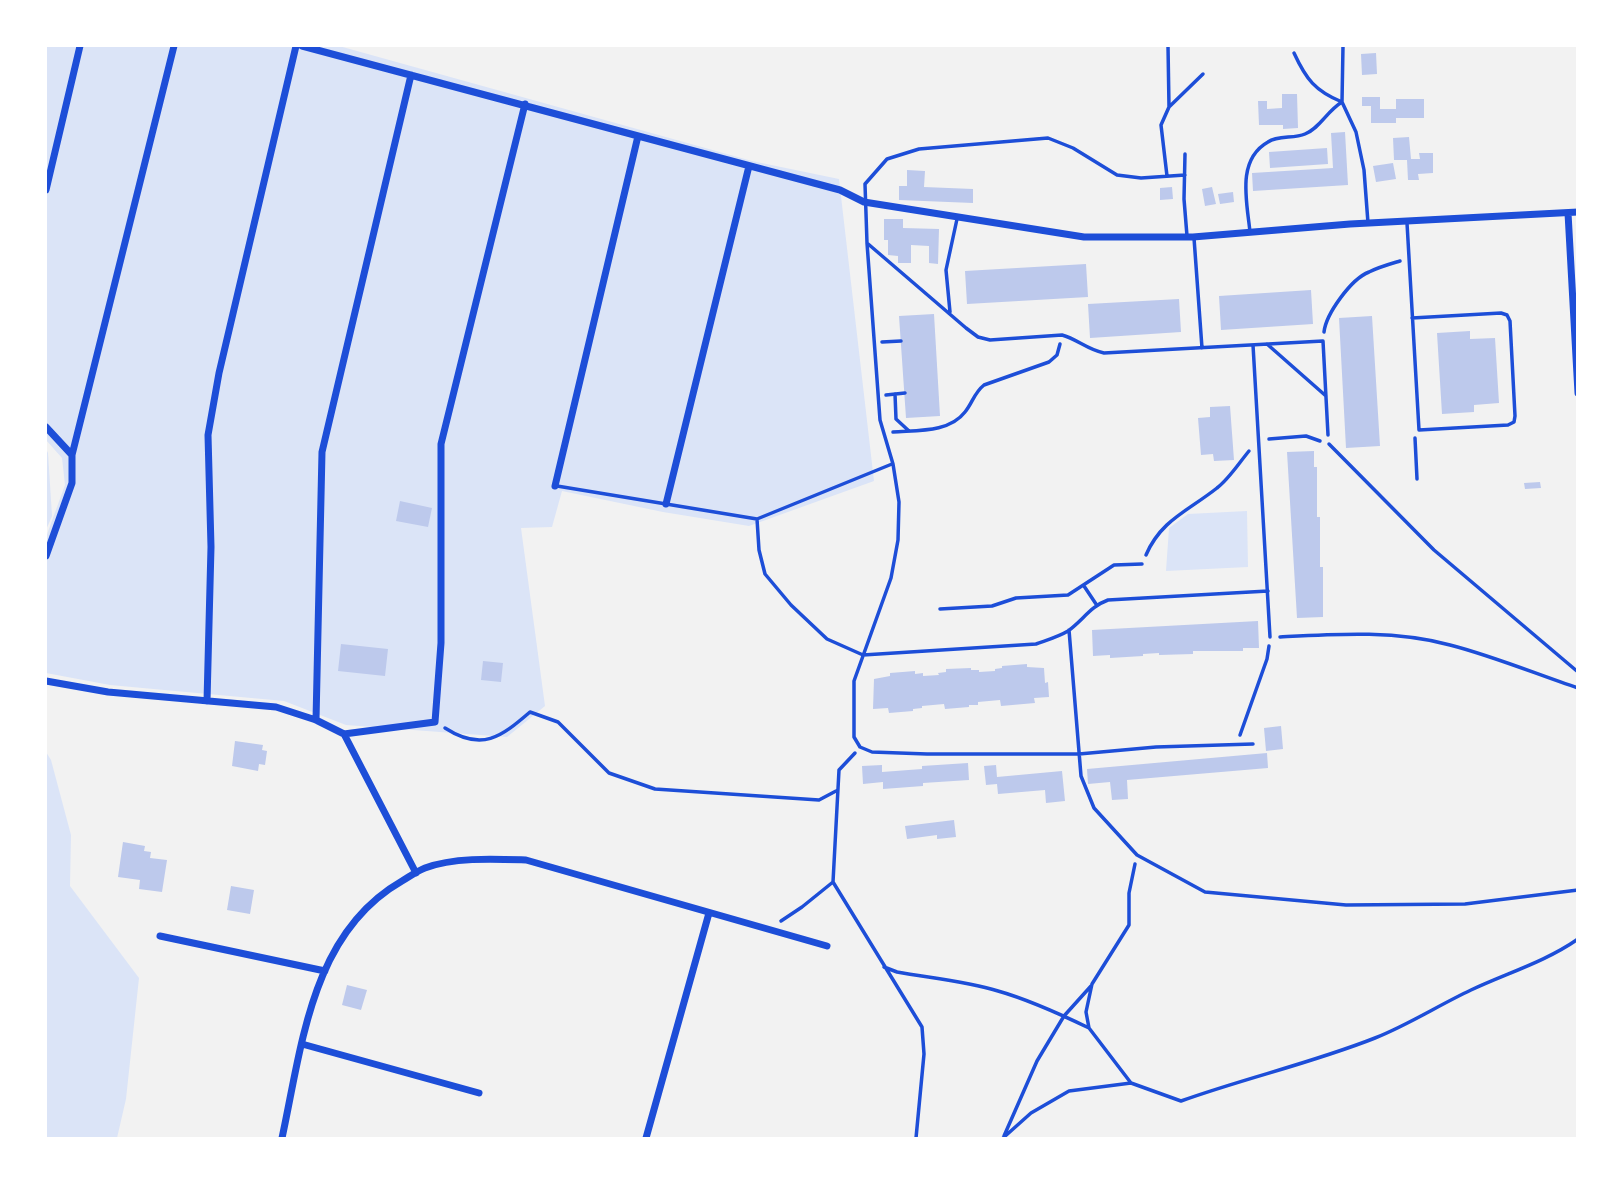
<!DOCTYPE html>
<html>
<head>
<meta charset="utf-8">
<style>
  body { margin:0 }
  #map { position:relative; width:1623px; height:1184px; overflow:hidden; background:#f2f2f2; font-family:"Fira Sans",sans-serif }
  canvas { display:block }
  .frame { position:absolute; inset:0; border:47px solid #fff; pointer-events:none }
</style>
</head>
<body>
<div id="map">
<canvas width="1623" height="1184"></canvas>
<div class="frame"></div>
</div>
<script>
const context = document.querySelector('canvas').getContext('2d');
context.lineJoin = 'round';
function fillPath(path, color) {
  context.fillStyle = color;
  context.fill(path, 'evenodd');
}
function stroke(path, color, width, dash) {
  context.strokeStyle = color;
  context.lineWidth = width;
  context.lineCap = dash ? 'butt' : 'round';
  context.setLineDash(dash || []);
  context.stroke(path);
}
fillPath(new Path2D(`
  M46 46H339L752 161 839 179 874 481 749 526 663 512 562 491 552 527 521 528 545 706 507 737 346 725 284 701 110 685 46 673V537L65 485 62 458 46 440Z
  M46 449 48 453 52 516 46 530Z
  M1247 511 1248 567 1166 571 1169 528 1188 514Z
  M46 752 51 760 71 835 70 886 139 978 126 1099 117 1138H46Z`), '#dbe4f7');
fillPath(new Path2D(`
  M1376 53 1377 74 1362 75 1361 54Z
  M1282 94H1297L1298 128 1283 129V125H1259L1258 101H1267V109L1282 108Z
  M1362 97H1380V109H1396V99H1424V118H1396V123H1371V106H1362Z
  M1345 132 1348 185 1253 191 1252 173 1333 168 1331 133Z
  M1409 137 1411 159H1420L1419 153H1433V173L1418 174 1419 180H1408L1407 160H1394L1393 138Z
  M1327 148 1328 164 1270 168 1269 152Z
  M1393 163 1396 179 1376 182 1373 166Z
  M907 170 925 171 924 187 973 189V203L899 200V186H907Z
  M1172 187 1173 199 1160 200V188Z
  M1212 187 1216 204 1205 206 1202 189Z
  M1233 192 1234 202 1220 204 1218 194Z
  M884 219H903V228L939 229 938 264 929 263V246L911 245V263H898V256L888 255V240H884Z
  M1086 264 1088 297 967 304 965 271Z
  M1311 290 1313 324 1221 330 1219 296Z
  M1179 299 1181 332 1090 338 1088 304Z
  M934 314 940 416 906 418 899 316Z
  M1372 316 1380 446 1346 448 1339 318Z
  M1470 331V339L1495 338 1499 403 1474 405V412L1442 414 1437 333Z
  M1230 406 1234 460 1214 461 1213 454 1201 455 1198 418 1210 417V407Z
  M1314 451V467H1317V517H1320V567H1323V617L1297 618 1287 452Z
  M1540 482 1541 488 1525 489 1524 483Z
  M400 501 432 508 428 527 396 521Z
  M1258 621 1259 648H1243V651H1193V654L1159 655V653L1143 654V656L1110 658V655L1093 656 1092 630Z
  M341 644 388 649 385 676 338 671Z
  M483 661 503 663 501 682 481 680Z
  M1027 664V667L1044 668 1045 683 1048 682 1049 697 1034 698 1035 703 1001 706 1000 700 978 702V705H969V707L945 709 944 704 922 706V708L913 709V711L889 713 888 708 873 709 874 679 890 676V673L915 671V674L923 673V676L939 675 938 673 946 672V669L971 668V670H979V672L995 671V669L1002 668V666Z
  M1281 726 1283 749 1266 751 1264 728Z
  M235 741 263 745 262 750 267 751 265 765 259 764 258 771 232 766Z
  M1267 753 1268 768 1127 780 1128 799 1112 800 1110 782 1088 784 1087 769Z
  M968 763 969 780 923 783V786L883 789V782L863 784 862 766 882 765V772L922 769V766Z
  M996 765 997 777 1062 771 1065 801 1046 803 1045 790 998 794 997 784 986 785 984 766Z
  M954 820 956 837 937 839V835L907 839 905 826Z
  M123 842 145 846 144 851 151 852 150 858 167 860 162 892 139 889 140 880 118 877Z
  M231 886 254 890 250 914 227 910Z
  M347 985 367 990 361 1010 342 1005Z`), '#bdc9ec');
stroke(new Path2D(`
  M1324 332C1326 314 1351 279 1369 272 1379 267 1390 264 1400 261
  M882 342 901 341
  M895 394 896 419 909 431
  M886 395 905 393
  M893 432C916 430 949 433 965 412 973 402 974 393 984 385L1049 362 1057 355 1060 344
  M1415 438 1417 479
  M1269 439 1306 436 1320 441
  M1329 444 1434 550 1578 672
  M1146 555C1161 520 1188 511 1217 488 1229 479 1239 463 1249 451
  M1280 637C1336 634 1395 630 1450 645 1493 656 1536 674 1578 688
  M445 728C482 752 501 737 530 712L558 722 609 773 655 789 819 800 836 791
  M1240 735 1267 659 1269 646
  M855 753 839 770 833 882 922 1027 924 1054 916 1138
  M781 921 802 907 833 882
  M884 967 897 972C930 978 965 981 998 991 1030 1000 1060 1014 1089 1028
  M1131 1083 1089 1028 1086 1012 1092 984 1129 925V893L1135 864
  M1004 1136 1037 1061 1064 1016 1091 986
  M1003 1138 1031 1113 1069 1091 1131 1083 1181 1101C1245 1078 1312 1063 1375 1038 1408 1025 1439 1005 1471 990 1507 973 1545 962 1578 939`), '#1d4ed8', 3.5);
stroke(new Path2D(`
  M1168 46 1169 107
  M1343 46 1342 102 1356 132 1364 170 1368 223
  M1294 53C1306 79 1315 91 1342 102
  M1185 154 1184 199 1187 236
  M1185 175 1141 178 1117 175 1073 148 1048 138 919 149 887 159 865 184 867 243 880 420 893 464 899 502 898 540 891 578 854 681V737L860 747 872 752 927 754H1079L1156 747 1253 744
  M1167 176 1161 125 1169 107 1203 74
  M1407 223 1419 430 1508 425 1514 422 1515 416 1510 321 1507 315 1501 313 1412 318
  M1250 232C1247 202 1236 160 1268 142 1278 135 1294 139 1305 134 1320 128 1327 111 1342 102
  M1194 238 1202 348
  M867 243 966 328 978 337 990 340 1062 335C1077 339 1088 350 1104 353L1323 341 1328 435
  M950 312 946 270 957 219
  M1267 344 1326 396
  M1253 345 1270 637
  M557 486 757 519 892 464
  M757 519 759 550 765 574 791 605 827 639 863 655 1036 644C1047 640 1058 637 1068 631 1083 620 1091 606 1108 600L1268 591
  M1084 586 1096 604
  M940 609 992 606 1016 598 1068 595 1114 565 1142 564
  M1069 630 1081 776 1094 808 1137 855 1205 892 1346 905 1465 904 1578 890`), '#1d4ed8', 3.5);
stroke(new Path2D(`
  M302 46 840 190 864 202 1084 237H1193L1350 224 1578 212
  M46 190 80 46
  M1568 213 1578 393
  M46 427 72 455V483L46 556
  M72 455 174 46
  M555 486 638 136
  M666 504 749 166
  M46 681 108 692 276 707 316 720 344 734 416 873
  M207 701 211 547 208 435 219 373 296 46
  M316 720 322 452 411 75
  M344 734 435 722 441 643V444L525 104
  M160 936 325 971
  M302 1044 479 1093
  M282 1138C302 1046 311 933 402 881 409 877 417 871 425 868 454 857 495 859 526 860L827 946
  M646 1138 709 913`), '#1d4ed8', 7);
</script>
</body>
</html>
